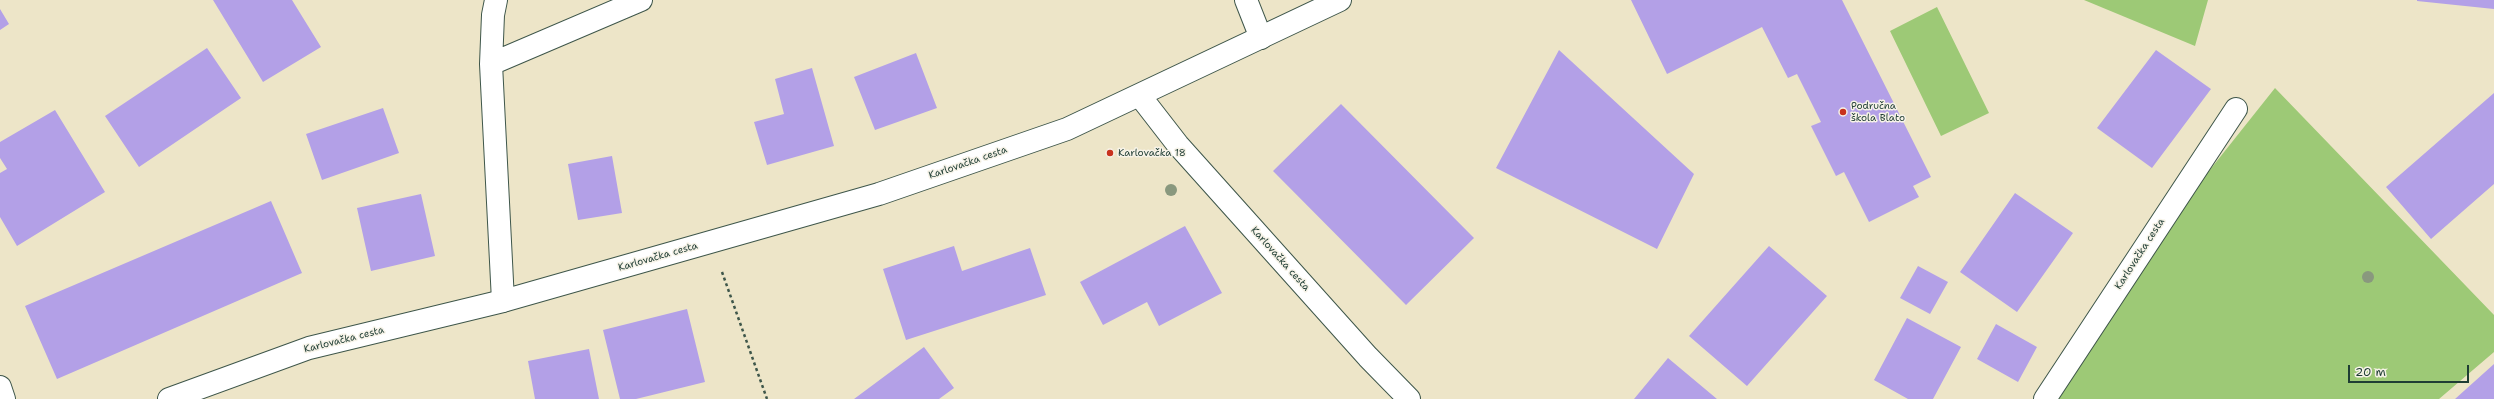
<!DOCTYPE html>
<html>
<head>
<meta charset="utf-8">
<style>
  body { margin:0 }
  #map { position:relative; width:2494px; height:399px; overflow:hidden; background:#ede5c8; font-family:"Shantell Sans",sans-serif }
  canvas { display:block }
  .scale { position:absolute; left:2348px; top:365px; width:121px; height:18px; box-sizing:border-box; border:2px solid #1f3d34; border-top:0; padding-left:5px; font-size:12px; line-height:14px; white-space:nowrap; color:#1f3d34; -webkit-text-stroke:3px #f7f3e8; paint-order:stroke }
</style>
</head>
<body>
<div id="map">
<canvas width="2494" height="399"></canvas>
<div class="scale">20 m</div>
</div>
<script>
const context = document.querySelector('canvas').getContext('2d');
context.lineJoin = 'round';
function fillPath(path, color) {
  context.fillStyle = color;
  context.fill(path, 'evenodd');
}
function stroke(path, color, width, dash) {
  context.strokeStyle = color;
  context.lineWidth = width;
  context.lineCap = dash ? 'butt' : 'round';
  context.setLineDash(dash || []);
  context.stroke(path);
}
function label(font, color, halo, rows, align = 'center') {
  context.font = font + ' "Shantell Sans",sans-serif';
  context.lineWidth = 3;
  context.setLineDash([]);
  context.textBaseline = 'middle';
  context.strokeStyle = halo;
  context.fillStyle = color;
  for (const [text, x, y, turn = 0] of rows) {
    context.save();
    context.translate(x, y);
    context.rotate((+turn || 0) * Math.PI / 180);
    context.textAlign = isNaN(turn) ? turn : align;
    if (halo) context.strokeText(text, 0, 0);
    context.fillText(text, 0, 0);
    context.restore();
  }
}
fillPath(new Path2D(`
  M2084 0H2208L2195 46Z
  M1937 7 1989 113 1941 136 1890 31Z
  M2275 88 2494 315V352L2439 399H2056L2205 176Z`), '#9dc976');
fillPath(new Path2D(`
  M213 0H292L321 47 263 82Z
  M1631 0H1842L1931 177 1913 186 1919 197 1869 222 1844 172 1836 176 1811 126 1821 122 1797 74 1788 78 1762 27 1667 74Z
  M2417 0H2494V9L2417 1Z
  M0 9 9 24 0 30Z
  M207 48 241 98 139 167 105 116Z
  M1559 50 1694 174 1657 249 1496 168Z
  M2156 50 2211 89 2152 168 2097 128Z
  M916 53 937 108 875 130 854 77Z
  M812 68 834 146 767 165 754 122 784 114 775 79Z
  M2494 93V184L2431 239 2386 187Z
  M1341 104 1474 238 1406 305 1273 171Z
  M383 108 399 153 322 180 306 134Z
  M55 110 105 192 17 246 0 217V173L7 169 0 158V142Z
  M612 156 622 213 578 220 568 164Z
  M2015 193 2073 233 2017 312 1960 272Z
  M421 194 435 256 371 271 357 208Z
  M271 201 302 273 57 379 25 306Z
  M1185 226 1222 293 1159 326 1147 302 1103 325 1080 282Z
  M954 246 962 271 1030 248 1046 295 906 340 883 269Z
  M1769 246 1827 296 1747 386 1689 336Z
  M1918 266 1948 282 1930 314 1900 298Z
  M687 309 705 382 636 399H620L603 330Z
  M1907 318 1961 347 1933 399H1908L1874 380Z
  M1996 324 2037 347 2018 382 1977 359Z
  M924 347 954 388 939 399H854Z
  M589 349 599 399H535L528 361Z
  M1668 358 1717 399H1634Z
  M2494 364V399H2455Z`), '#b3a0e7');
const lane = new Path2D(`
  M1246 0 1261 38
  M491 64 493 15 496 0
  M503 301 491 64 641 0`);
const street = new Path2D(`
  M1140 96 1178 145 1368 357 1409 399
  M0 387 4 399
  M2045 399 2236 109`);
const secondary = new Path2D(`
  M169 399 309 348 503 301 879 194 1067 129 1340 0`);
stroke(lane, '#3e564a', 24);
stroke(street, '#3e564a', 24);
stroke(secondary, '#3e564a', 24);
stroke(new Path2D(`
  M722 272 767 399`), '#3e564a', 2.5, [3, 3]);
stroke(lane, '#fff', 22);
stroke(street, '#fff', 22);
stroke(secondary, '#fff', 22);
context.fillStyle = '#89987e';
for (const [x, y] of [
  [1171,190],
  [2368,277]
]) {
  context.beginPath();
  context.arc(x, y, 6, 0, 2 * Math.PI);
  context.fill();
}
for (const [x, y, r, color] of [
  [1843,112,4,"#c8321e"],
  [1110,153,4,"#c8321e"]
]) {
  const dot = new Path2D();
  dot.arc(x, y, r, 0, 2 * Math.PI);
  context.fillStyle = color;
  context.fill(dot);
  stroke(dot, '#f7f3e8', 1.5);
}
label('10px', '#1f3d34', '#f7f3e8', [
  ["Područna",1851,106],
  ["škola Blato",1851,118],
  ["Karlovačka 18",1118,153]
], 'left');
label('10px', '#1f3d34', '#f7f3e8', [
  ["Karlovačka cesta",968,163,-19],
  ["Karlovačka cesta",2140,254,-57],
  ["Karlovačka cesta",658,257,-16],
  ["Karlovačka cesta",1280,259,48],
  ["Karlovačka cesta",344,340,-14]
]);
</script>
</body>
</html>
